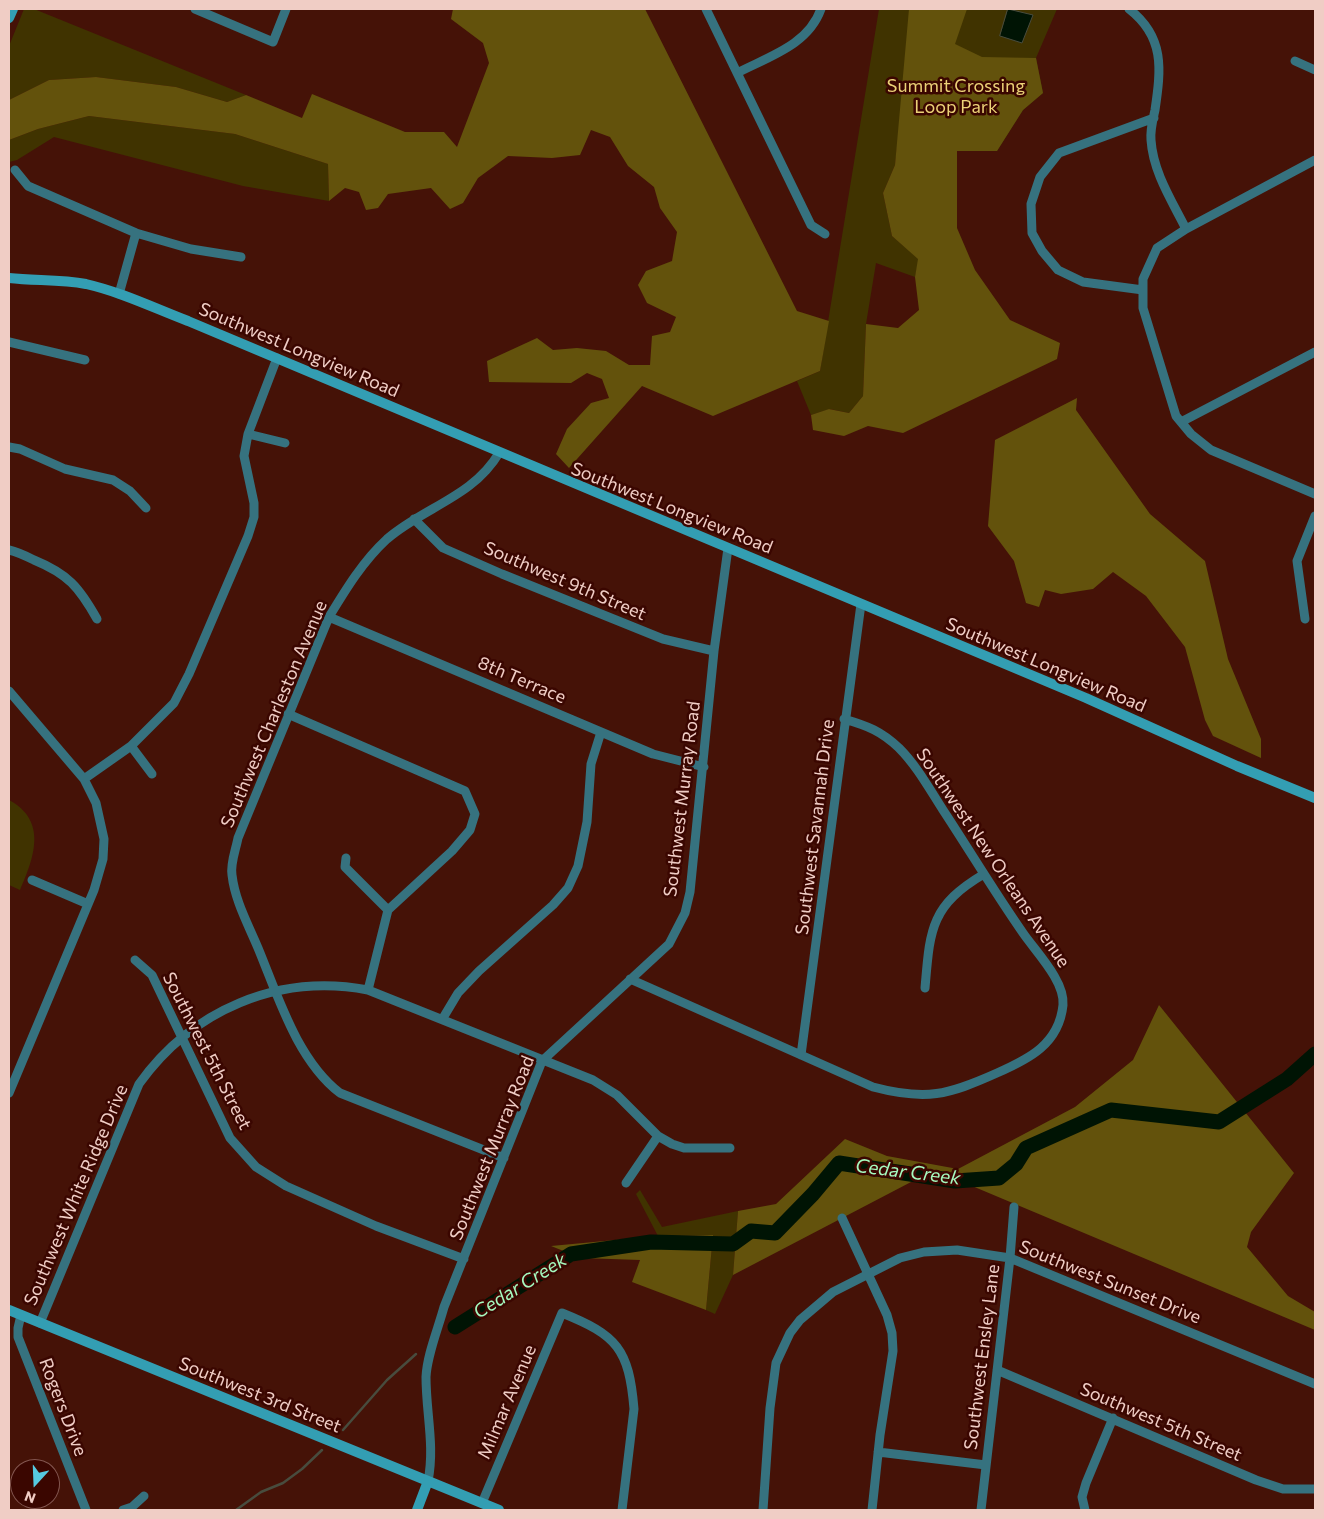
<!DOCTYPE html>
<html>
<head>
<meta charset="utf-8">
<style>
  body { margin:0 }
  #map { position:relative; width:1324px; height:1519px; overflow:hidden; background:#451207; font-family:Commissioner,sans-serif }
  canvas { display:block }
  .frame { position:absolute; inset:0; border:10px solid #f0cdc5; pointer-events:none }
  .north { position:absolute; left:10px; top:1459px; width:50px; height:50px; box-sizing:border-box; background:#3a0600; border:1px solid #83564f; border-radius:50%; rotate:200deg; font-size:14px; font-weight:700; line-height:20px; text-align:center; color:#f0cdc5 }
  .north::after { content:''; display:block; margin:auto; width:18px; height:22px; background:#56c9e1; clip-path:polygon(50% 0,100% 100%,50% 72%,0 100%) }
</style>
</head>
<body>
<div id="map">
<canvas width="1324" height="1519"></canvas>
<div class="frame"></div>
<div class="north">N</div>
</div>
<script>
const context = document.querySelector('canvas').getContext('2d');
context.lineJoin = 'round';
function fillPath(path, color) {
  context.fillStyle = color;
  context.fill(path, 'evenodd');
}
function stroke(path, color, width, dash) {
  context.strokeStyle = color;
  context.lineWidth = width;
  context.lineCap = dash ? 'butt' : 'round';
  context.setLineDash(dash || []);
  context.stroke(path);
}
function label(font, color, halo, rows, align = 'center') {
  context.font = font + ' Commissioner,sans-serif';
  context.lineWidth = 5;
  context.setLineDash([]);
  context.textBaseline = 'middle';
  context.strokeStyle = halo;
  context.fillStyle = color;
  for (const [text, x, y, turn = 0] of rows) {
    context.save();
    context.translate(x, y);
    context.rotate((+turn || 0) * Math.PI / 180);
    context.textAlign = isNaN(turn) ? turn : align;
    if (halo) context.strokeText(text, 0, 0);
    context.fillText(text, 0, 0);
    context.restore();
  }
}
fillPath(new Path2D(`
  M24 9H34L246 95 227 102 176 87 96 77 49 80 9 100V46Z
  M879 9H1057L1036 58 1043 93 1023 110 997 151 897 148 895 165 883 193 892 236 919 259 915 277 876 263 866 324 863 396 849 413 830 409 811 415 797 381 820 371Z
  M89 116 235 134 328 164 329 201 243 186 54 137 17 160 9 162V140L38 129Z
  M9 800C48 821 34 858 20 890L9 885Z
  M640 1190 662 1227 738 1211 733 1275 715 1314 706 1310 713 1235 658 1236 636 1194Z`), '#403300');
fillPath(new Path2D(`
  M453 9H645L797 311 829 321 820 371 713 416 642 386 569 468 556 454 567 429 591 403 609 398 602 379 587 373 571 383 489 382 487 361 537 338 553 350 577 348 606 351 629 365H650L652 336 670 332 676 317 647 303 638 285 646 271 672 261 677 232 660 208 654 187 628 166 610 137 591 130 580 155 552 158 508 156 478 178 463 203 450 209 431 188 388 194 378 208 366 210 359 192 345 188 329 201 328 164 235 134 89 116 38 129 9 140V100L49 80 96 77 176 87 227 102 246 95 302 118 312 94 405 132H444L457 147 489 63 483 43 451 19Z
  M909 9H967L955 44 982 57 1036 58 1043 93 1023 110 997 151H957V228L975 270 1010 320 1060 343 1057 359 903 433 868 426 844 436 813 430 811 415 829 409 849 413 863 396 866 324 898 328 919 310 915 277 918 259 892 236 883 193 895 165Z
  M1077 398 1076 410 1150 514 1205 561 1228 659 1261 739V758L1213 736 1205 720 1185 647 1146 596 1113 572 1093 589 1061 594 1045 590 1039 607 1026 603 1014 561 988 526 995 440Z
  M1159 1005 1294 1173 1251 1232 1247 1247 1288 1296 1315 1312V1330L934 1170 733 1275 738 1211 776 1204 845 1139 887 1156 958 1169 1075 1107 1133 1060Z
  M713 1235 706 1310 632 1282 640 1260 581 1258 551 1246 658 1236Z`), '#63520c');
const water = new Path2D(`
  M1008 9 1033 15 1022 43 1000 36Z`);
fillPath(water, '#001404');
stroke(water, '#484c3e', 1);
stroke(new Path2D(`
  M343 1430 387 1380 416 1354
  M236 1510 261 1492 283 1483 302 1469 322 1450`), '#484c3e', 2.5);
stroke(new Path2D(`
  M455 1327 571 1254 651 1242 733 1244 751 1231 775 1233 813 1194 839 1163 955 1181 999 1178 1016 1164 1026 1148 1111 1110 1219 1122 1287 1079 1315 1054`), '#001404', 15);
stroke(new Path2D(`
  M195 9 273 42 286 9
  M706 9 811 225 825 234
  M1129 9C1165 37 1161 69 1155 110 1153 119 1150 130 1151 140 1153 172 1172 201 1186 229
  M1295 61 1315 70
  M737 73C770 56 808 45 821 9
  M1315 160 1186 229 1157 248 1143 279V308L1176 416 1191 434 1211 450 1315 494
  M15 170 28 186 136 233 191 249 241 257
  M1143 290 1083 282 1058 270 1042 251 1032 233 1031 204 1040 177 1059 153 1154 118
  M119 294 136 233
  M9 342 85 360
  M1181 422 1315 352
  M248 434 285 443
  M9 447 20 449 65 469 113 480 130 491 146 508
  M499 453C473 497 424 507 387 539 363 561 346 589 329 617L238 838C236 849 230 864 232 875 235 901 248 924 258 948 278 996 297 1060 340 1093L504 1158
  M414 519 443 548 502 574 663 639 714 651
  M9 550C18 552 26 556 34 560 68 574 79 587 97 619
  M329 617 653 754 704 767
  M1305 619 1297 561 1315 516
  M9 691 84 779 96 803 104 839 103 859 94 890 9 1093
  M288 714 465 791 475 814 470 830 452 851 388 910 368 990
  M131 746 152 774
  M84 779 131 746 174 703 189 674 248 536 254 517V503L244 456 248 434 277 358
  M346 858 345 867 388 910
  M32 880 88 904
  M135 960 152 975 230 1138 256 1167 286 1186 376 1226 464 1259
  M630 979 873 1087C926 1101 948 1095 997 1073 1029 1059 1059 1044 1063 1005 1065 981 1036 952 1023 933 995 893 970 851 943 810 930 790 917 766 899 748 881 731 868 726 844 719
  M925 988C930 930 930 906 984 874
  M443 1018 458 993 479 971 553 905 568 888 578 866 587 822 591 764 601 732
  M801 1055 861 604
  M626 1183 658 1136
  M842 1218 887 1315 892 1333 893 1351 880 1435 872 1510
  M21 1315 18 1328V1337L86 1510
  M40 1323 139 1084C192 1010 278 973 368 990L593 1080 617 1095 658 1136 672 1144 684 1148H730
  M997 1370 1256 1480 1283 1489H1315
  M878 1452 986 1465
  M428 1481C435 1446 426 1413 426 1377 427 1355 438 1329 444 1307L542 1061 669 944 685 913 690 892 714 651 728 548
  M482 1503 562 1313C617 1335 629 1349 634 1409L622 1510
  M123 1510 132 1507 144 1496
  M763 1510 770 1408 776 1363 790 1333 800 1320 833 1292 900 1258 924 1252 957 1250 1010 1258 1315 1384
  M981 1510 1010 1258 1014 1207
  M1085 1510 1082 1497 1086 1483 1113 1418`), '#36727f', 9);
stroke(new Path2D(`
  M9 18 13 9
  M9 278C35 281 60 279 86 284 121 292 154 308 188 321L1086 698 1237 766 1315 798
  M9 1310 499 1510
  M417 1510 428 1481`), '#339eb3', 10);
label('18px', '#ecd277', '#3a0600', [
  ["Summit Crossing",956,86],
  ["Loop Park",956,107]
]);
label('18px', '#f0cdc5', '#3a0600', [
  ["Southwest Longview Road",299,350,23],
  ["Southwest Longview Road",672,508,22],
  ["Southwest 9th Street",565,581,23],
  ["Southwest Longview Road",1046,665,23],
  ["8th Terrace",522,680,23],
  ["Southwest Charleston Avenue",274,714,-67],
  ["Southwest Murray Road",682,799,-83],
  ["Southwest Savannah Drive",815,827,-83],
  ["Southwest New Orleans Avenue",993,858,56],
  ["Southwest 5th Street",207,1051,63],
  ["Southwest Murray Road",492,1148,-68],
  ["Southwest White Ridge Drive",76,1195,-67],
  ["Southwest Sunset Drive",1110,1282,22],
  ["Southwest Ensley Lane",982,1357,-83],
  ["Southwest 3rd Street",260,1395,22],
  ["Milmar Avenue",507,1402,-67],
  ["Rogers Drive",63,1407,69],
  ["Southwest 5th Street",1161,1422,23]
]);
label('italic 19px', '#a5fabf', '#3a0600', [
  ["Cedar Creek",908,1172,7],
  ["Cedar Creek",520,1286,-32]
]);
</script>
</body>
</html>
